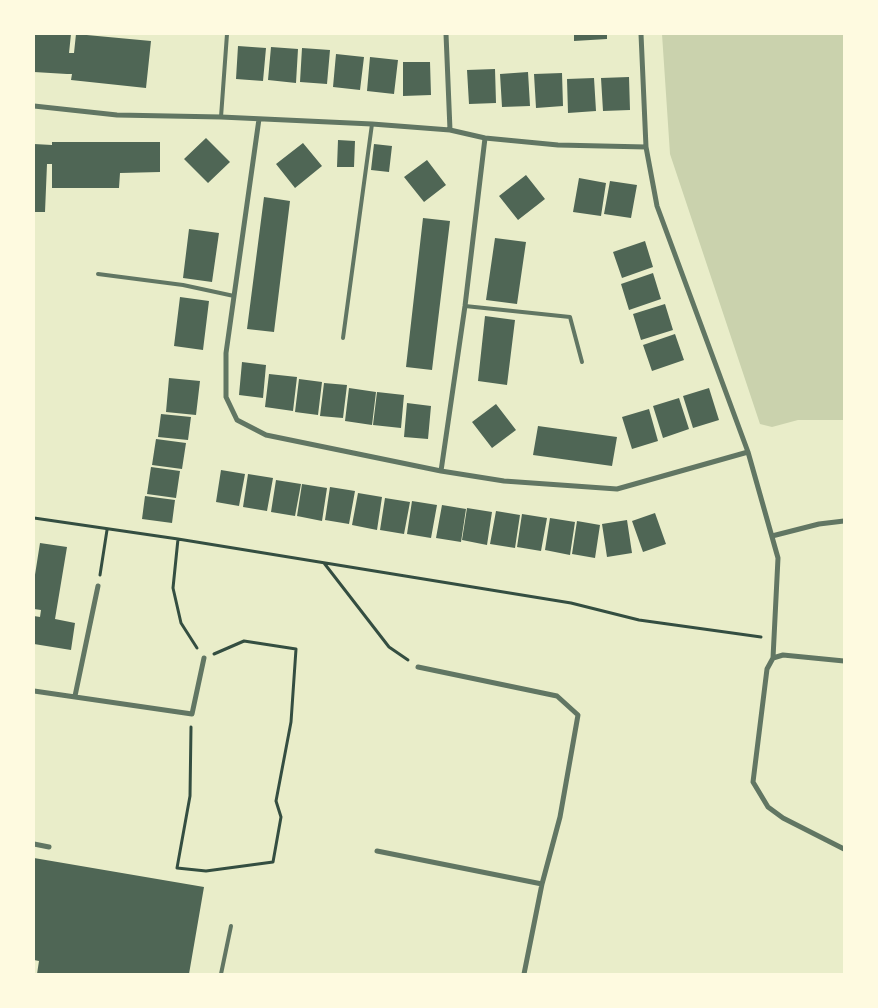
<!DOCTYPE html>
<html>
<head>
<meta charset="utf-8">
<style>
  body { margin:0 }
  #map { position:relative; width:878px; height:1008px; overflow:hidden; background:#e9edc9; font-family:Rubik,sans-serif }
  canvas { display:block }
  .frame { position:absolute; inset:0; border:35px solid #fefae0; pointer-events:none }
</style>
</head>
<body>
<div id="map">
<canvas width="878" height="1008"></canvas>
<div class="frame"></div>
</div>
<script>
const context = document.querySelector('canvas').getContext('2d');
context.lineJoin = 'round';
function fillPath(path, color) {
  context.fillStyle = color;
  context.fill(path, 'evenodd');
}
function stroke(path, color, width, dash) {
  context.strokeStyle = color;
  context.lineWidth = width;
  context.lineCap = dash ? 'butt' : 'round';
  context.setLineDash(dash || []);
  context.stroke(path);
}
fillPath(new Path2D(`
  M662 34H844V420H798L772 427 760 424 670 154Z`), '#cad2ad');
fillPath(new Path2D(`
  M34 34H71L69 53H74L76 34 151 41 146 88 71 80 72 74H67L34 72Z
  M574 34H607V39L574 41Z
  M238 46 266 48 263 81 236 79Z
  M271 47 298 49 296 83 268 80Z
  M302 48 330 50 327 84 300 82Z
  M336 54 364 57 360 90 333 87Z
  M370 57 398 60 394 94 367 91Z
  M403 62H430L431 95 403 96Z
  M495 69 496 103 469 104 467 70Z
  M528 72 530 106 502 107 500 74Z
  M562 73 563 106 536 108 534 74Z
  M629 77 630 110 603 111 601 78Z
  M594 78 596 111 568 113 567 79Z
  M206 138 230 162 208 183 184 159Z
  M338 140 355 141 354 167H337Z
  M52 142H160V172L120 173 119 188H52V164H47L45 212H34V144L52 145Z
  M303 143 322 166 295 188 276 164Z
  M374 144 392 146 389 172 371 170Z
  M427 160 446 185 424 202 404 177Z
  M526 175 545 199 518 220 499 196Z
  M579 178 606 183 601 216 573 212Z
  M610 181 637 185 631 218 604 214Z
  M264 197 290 201 274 332 247 329Z
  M423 218 450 221 432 370 406 367Z
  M189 229 219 233 212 282 183 278Z
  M495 238 526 242 517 304 486 300Z
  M645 241 653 267 622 278 613 252Z
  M653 273 661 299 629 310 621 284Z
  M180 297 209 301 203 350 174 346Z
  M665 304 673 330 641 340 633 314Z
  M485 316 515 320 507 385 478 381Z
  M675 334 684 360 652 371 643 345Z
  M242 362 266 365 263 398 239 395Z
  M269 374 297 377 293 411 265 407Z
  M169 378 200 381 196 415 166 412Z
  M299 379 322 382 318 415 295 412Z
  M324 383 347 385 343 418 320 416Z
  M349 388 376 392 372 425 345 421Z
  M709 388 719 420 693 428 683 396Z
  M377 392 404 395 401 428 373 425Z
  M679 398 689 429 663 438 653 406Z
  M407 403 431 406 428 439 404 437Z
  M496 404 516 430 492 448 472 422Z
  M649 409 658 441 632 449 622 417Z
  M161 414 191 417 188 440 158 437Z
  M538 426 617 437 612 466 533 455Z
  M156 439 186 443 182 469 152 465Z
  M151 467 180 471 176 498 147 494Z
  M221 470 245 474 239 506 216 502Z
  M248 474 273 478 267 511 243 507Z
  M276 480 301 484 295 516 271 512Z
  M302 484 327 488 322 521 297 516Z
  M330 487 355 491 349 524 325 520Z
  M358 493 382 497 377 530 352 525Z
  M145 496 175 500 172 523 142 519Z
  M385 498 410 502 404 534 380 530Z
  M412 501 437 505 431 538 407 534Z
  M442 505 466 509 461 542 436 538Z
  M467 508 492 512 487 545 462 540Z
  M496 511 520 515 515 548 490 544Z
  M655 513 666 544 643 552 632 521Z
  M522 514 547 518 541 551 517 547Z
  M550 518 575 522 570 555 545 550Z
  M627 520 632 553 607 557 602 524Z
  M577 521 600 525 595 558 572 554Z
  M40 543 67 547 55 619 75 623 71 650 34 644V616L40 617 41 610 34 609V581Z
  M34 858 204 887 189 974H37L39 961 34 960Z`), '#4f6655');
stroke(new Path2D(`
  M34 518 178 539 571 603 639 620 761 637
  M178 539 173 588 181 623 197 648
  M324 563 389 647 408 660
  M100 575 107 530
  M191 727 190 796 177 868 206 871 273 862 281 817 276 801 291 722 296 649 244 641 214 654`), '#344e41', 3);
stroke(new Path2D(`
  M221 117 227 34
  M98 274 183 285 234 296
  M465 306 570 317 582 362
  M343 338 372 124
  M221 974 231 926`), '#617663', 4);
stroke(new Path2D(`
  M446 34 450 130
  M641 34 646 147 657 206 748 452 778 558 773 658 767 669 753 782 768 807 783 818 844 849
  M34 106 117 115 221 117 372 124 450 130 485 138 558 145 646 147
  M259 119 226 353V397L237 420 266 435 441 471 504 481 617 489 748 452
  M441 471 465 306 485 138
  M772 536 819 524 844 521
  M773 658 783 655 844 661
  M418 667 557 696 578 715 560 817 542 884 524 974
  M34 691 192 714 204 658
  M75 696 98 586
  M34 844 49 847
  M377 851 542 884`), '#617663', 5);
</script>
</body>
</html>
